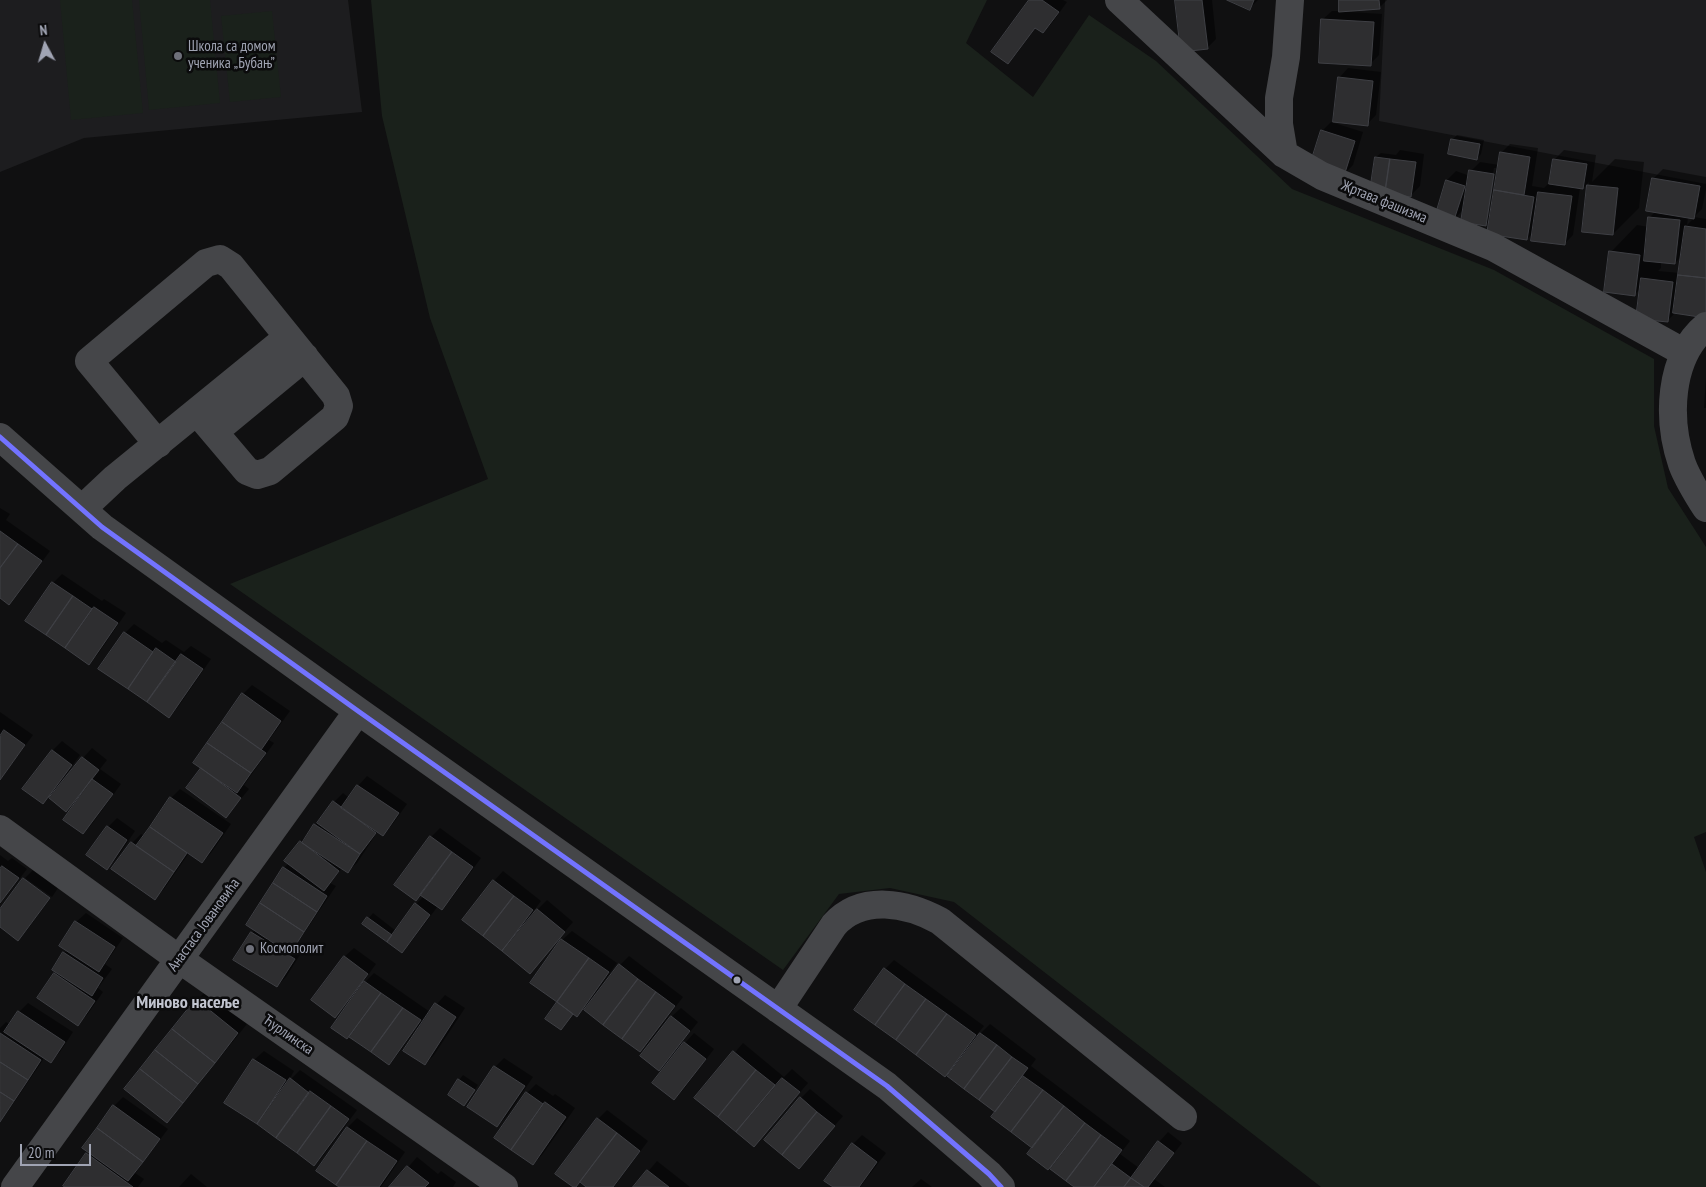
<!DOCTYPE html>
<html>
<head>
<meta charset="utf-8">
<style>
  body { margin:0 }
  #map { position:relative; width:1706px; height:1187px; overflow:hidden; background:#101011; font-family:"PT Sans Narrow",sans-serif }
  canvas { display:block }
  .north { position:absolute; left:20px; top:20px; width:50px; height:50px; -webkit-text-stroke:4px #0b0b0c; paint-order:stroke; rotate:354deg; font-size:14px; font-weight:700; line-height:20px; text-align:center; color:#a0a4b3 }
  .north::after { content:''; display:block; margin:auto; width:18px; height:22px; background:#a0a4b3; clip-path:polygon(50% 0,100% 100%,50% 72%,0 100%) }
  .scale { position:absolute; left:20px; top:1144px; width:71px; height:22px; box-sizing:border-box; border:2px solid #a0a4b3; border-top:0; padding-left:6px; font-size:15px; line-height:18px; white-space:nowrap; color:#a0a4b3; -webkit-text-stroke:4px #0b0b0c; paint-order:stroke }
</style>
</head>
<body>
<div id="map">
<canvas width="1706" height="1187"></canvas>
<div class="north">N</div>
<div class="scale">20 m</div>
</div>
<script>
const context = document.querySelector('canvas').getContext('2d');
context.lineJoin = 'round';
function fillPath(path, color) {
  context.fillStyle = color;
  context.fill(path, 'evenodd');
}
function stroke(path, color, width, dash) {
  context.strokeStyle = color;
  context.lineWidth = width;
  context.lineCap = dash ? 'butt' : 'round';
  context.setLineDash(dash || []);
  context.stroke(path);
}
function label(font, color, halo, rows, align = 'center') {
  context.font = font + ' "PT Sans Narrow",sans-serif';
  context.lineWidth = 5;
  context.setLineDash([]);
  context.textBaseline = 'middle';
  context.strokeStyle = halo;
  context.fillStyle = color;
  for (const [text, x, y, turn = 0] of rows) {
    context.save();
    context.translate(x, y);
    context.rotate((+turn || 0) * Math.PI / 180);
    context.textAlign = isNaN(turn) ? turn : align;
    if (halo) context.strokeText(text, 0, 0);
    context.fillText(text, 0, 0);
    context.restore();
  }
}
fillPath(new Path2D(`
  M0 0H348L362 112 84 138 0 172Z
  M1385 0H1706V184L1379 121Z`), '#1d1d1f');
fillPath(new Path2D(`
  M60 0H132L143 113 71 120Z
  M139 0H210L220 103 149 110Z
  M371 0H987L966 43 1033 97 1089 15 1156 61 1292 189 1494 270 1654 359V426L1668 488 1706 547V832L1694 837 1706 872V1187H1321L954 902 890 888 839 894 783 970 230 584 488 479 430 318 382 116Z
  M272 11 281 97 230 102 221 16Z`), '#1a211b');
fillPath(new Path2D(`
  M1030 0H1063L1067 2 1052 23 1043 32 1036 27 1017 53 1008 62Z
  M1176 0H1212L1216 39 1207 48Z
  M1230 0H1258L1250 8Z
  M1340 0H1387L1379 8 1351 10V12L1382 14 1379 55 1370 64 1322 20 1332 11H1341Z
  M1348 68 1381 72 1376 115 1367 124 1339 78Z
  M1331 122 1363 132 1353 165 1344 174 1322 131Z
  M1457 135 1484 140 1481 154 1477 159 1450 153 1453 139Z
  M1510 144 1538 148 1532 186 1544 188 1549 183 1551 184 1554 160 1564 150 1596 155 1592 182 1615 159 1644 162 1639 208 1613 234 1584 231 1589 182 1583 188H1580L1573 235 1564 244 1534 232 1527 239 1490 220 1485 225 1464 209 1452 221 1447 180 1456 171 1470 176 1471 171 1480 162 1499 165 1501 153ZM1494 168H1496L1489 216H1486Z
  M1400 150 1424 154 1420 186 1410 196 1376 157 1381 153 1396 155Z
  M1663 169 1706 177V189L1702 209 1694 217 1706 219V317L1676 312 1667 321 1641 288 1634 295 1611 252 1637 225 1649 227 1650 217 1656 211 1654 178ZM1688 217 1694 218 1687 225ZM1682 256 1680 273 1658 271 1661 268V262L1675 263Z
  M1706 378V408H1704Z
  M0 508 10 514 6 520 50 551 18 594 9 603 0 596Z
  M62 574 102 601 104 599 126 613 98 654 89 663 27 621 53 583Z
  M134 624 162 643 166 640 184 652 191 646 211 659 178 707 169 716 100 669 125 633Z
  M252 685 290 711 269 740 274 743 244 785 249 789 226 817 203 768 243 694Z
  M0 712 33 735 0 780Z
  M62 741 80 755 52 794 43 803 24 788 53 750Z
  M92 748 107 760 100 769 121 784 92 824 83 833 79 799 78 798 66 810 51 798 83 758Z
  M367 776 407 804 392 825 383 834 378 831 357 863 347 872 342 868 330 883 336 886 296 945 303 950 286 977 277 986 252 933 255 930 284 868 289 863 300 842 309 834 334 802 343 793 349 798 358 786Z
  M180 789 231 824 211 853 202 862 189 853 164 889 154 898 132 843 141 834 145 836 171 798Z
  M117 818 135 831 116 859 107 868 108 827Z
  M440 828 481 858 451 899 442 908 438 906 411 942 402 951 364 924 373 913 396 931 416 904 424 896 431 837Z
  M0 855 8 861 12 858 27 869 0 904Z
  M33 870 58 888 52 897 25 878Z
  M503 871 541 901 533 912 534 913 547 900 573 922 530 972 464 920 494 881Z
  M23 880 50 899 27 930 18 939 0 926V911Z
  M86 913 123 938 105 964 112 969 98 988 103 992 87 1015 77 1024 55 974 57 971 64 953 68 950 61 945 76 922Z
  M572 931 617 963 586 1006 577 1015 573 1012 565 1024 547 1019 558 1002 532 983 562 940Z
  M354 948 376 964 363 982 364 983 374 973 430 1012 445 995 465 1008 434 1055 425 1064 419 1029 417 1027 398 1054 389 1064 349 1036 355 996 353 994 335 1016 344 957Z
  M629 956 683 997 649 1042 640 1051 620 965Z
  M894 960 984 1026 976 1036 977 1037 990 1024 1036 1059 1031 1066 1130 1141 1120 1154 1139 1168 1159 1142 1168 1132 1182 1143 1154 1179 1165 1187H1076L1050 1167 1034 1147 997 1112 957 1065 956 1064 945 1075 885 969Z
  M206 991 247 1024 176 1112 167 1121 197 1000Z
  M28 1003 73 1032 60 1052 51 1061 45 1057 0 1123V1028L6 1022 11 1025 19 1012Z
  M681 1008 698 1022 668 1060 659 1069 671 1017Z
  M694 1033 714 1049 683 1090 674 1099 653 1083 685 1043Z
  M743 1043 784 1077 792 1069 808 1083 754 1146 696 1098Z
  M264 1051 294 1071 288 1082 300 1070 357 1110 323 1156 314 1165 226 1102 254 1060Z
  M504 1058 533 1077 506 1117 497 1126 468 1107 495 1067Z
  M463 1075 478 1085 464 1104 449 1094Z
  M536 1084 553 1096 555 1094 575 1108 542 1155 533 1164 496 1138 527 1093Z
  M810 1089 843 1116 799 1167 801 1098Z
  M123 1097 168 1129 135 1173 144 1179 138 1187H67L90 1152 83 1147 114 1106Z
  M607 1110 648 1141 614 1187H589L581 1181 575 1187 598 1119Z
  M357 1118 405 1152 381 1187H341L317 1171 348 1127Z
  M862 1135 886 1153 860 1187H835L853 1144Z
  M417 1157 438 1174 441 1171 456 1182 453 1187H391Z
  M657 1161 690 1187H635Z
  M191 1174 207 1187H179Z
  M921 1179 932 1187H912Z`), '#0007');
const building = new Path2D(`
  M1029 0H1042L1059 12 1043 33 1035 28 1008 64 991 52Z
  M1175 0H1202L1208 49 1181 52Z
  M1227 0H1254L1250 10Z
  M1339 0H1379L1380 9 1339 12Z
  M1321 19 1374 22 1371 66 1319 63Z
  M1338 77 1373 81 1368 126 1333 122Z
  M1321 130 1355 141 1344 176 1310 165Z
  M1451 139 1480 144 1477 160 1448 154Z
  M1500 152 1530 157 1524 195 1494 190Z
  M1375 157 1390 159 1385 193 1370 191Z
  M1390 159 1416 162 1411 197 1385 193Z
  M1553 159 1587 164 1583 189 1549 184Z
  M1469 170 1494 174 1486 226 1461 222Z
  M1652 178 1700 186 1694 219 1646 211Z
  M1446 180 1465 186 1453 223 1435 217Z
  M1587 185 1618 188 1613 235 1582 232Z
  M1494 190 1534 197 1527 240 1487 234Z
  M1538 192 1572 196 1565 245 1531 241Z
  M1648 217 1680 220 1675 264 1644 261Z
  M1685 226 1706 229V278L1678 275Z
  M1609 251 1640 255 1635 296 1604 292Z
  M1678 275 1706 278V318L1673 313Z
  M1641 278 1673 282 1668 322 1636 319Z
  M0 531 18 544 0 568Z
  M18 544 42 561 9 605 0 598V568Z
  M52 582 73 596 46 635 25 621Z
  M73 596 92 609 65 648 46 635Z
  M94 607 118 623 89 665 65 648Z
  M124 632 153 652 128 689 98 669Z
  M156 648 176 662 147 702 128 689Z
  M181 654 203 669 169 718 147 702Z
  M242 693 281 721 261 750 222 722Z
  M222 722 266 753 251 773 207 743Z
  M4 730 25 745 0 780V736Z
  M207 743 251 773 237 793 193 763Z
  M52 750 72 765 43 804 22 789Z
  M82 757 99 770 66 812 49 798Z
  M201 768 241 798 226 818 186 788Z
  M92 779 113 794 83 834 63 820Z
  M357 785 399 813 383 836 341 808Z
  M170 797 223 833 202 863 150 827Z
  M333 801 376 833 360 854 317 823Z
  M314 824 360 854 348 873 302 843Z
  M107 826 127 840 107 870 86 855Z
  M150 827 187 853 174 872 136 846Z
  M430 836 452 852 416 901 394 885Z
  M300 841 339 871 324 891 284 861Z
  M131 842 174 872 155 900 111 869Z
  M452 852 473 867 442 910 420 895Z
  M2 866 19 878 0 903V869Z
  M283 867 327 896 317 912 273 883Z
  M23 878 50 898 18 941 0 927V909Z
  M493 880 514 896 483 936 462 920Z
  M273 883 317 912 304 932 260 903Z
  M514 896 533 910 502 951 483 936Z
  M260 903 304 932 290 954 246 925Z
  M415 903 430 915 402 953 387 942Z
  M537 909 565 932 530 974 502 951Z
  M367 917 392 935 387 942 362 924Z
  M75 921 115 947 99 972 59 946Z
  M251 932 295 959 277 987 233 960Z
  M561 939 589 958 557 1002 530 983Z
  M63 952 103 978 92 996 52 970Z
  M344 956 368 974 335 1018 311 1000Z
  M589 958 609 972 577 1017 557 1002Z
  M619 964 638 979 603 1025 584 1010Z
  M884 968 905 984 875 1025 854 1010Z
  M54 973 95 1001 78 1026 37 998Z
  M638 979 656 992 622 1039 603 1025Z
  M364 981 381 993 347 1039 331 1028Z
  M905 984 926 999 896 1040 875 1025Z
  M656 992 675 1006 640 1052 622 1039Z
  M381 993 403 1008 371 1052 349 1037Z
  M196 999 238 1033 215 1063 172 1029Z
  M926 999 947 1014 916 1055 896 1040Z
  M557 1002 573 1014 561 1030 545 1019Z
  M435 1003 456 1017 425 1065 403 1051Z
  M403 1008 421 1020 389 1065 371 1052Z
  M18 1011 65 1042 51 1063 4 1032Z
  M947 1014 976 1035 945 1077 916 1055Z
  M671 1016 690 1031 659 1071 640 1056Z
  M172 1029 215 1063 198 1084 155 1050Z
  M0 1033 41 1060 28 1080 0 1062Z
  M980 1033 997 1045 964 1089 947 1076Z
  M684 1042 706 1059 674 1100 652 1083Z
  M997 1045 1012 1057 979 1100 964 1089Z
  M155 1050 198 1084 183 1103 140 1069Z
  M733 1051 756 1070 718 1117 694 1098Z
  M1012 1057 1028 1068 995 1112 979 1100Z
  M253 1059 286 1080 257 1124 224 1103Z
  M0 1062 28 1080 14 1101 0 1092Z
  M494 1066 525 1086 497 1127 467 1107Z
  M140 1069 183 1103 167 1123 124 1089Z
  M756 1070 775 1085 736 1132 718 1117Z
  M1023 1076 1043 1090 1011 1132 991 1117Z
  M290 1078 309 1093 276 1138 257 1124Z
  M782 1078 800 1092 754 1147 736 1132Z
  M458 1079 475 1090 464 1106 448 1095Z
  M1043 1090 1064 1106 1032 1148 1011 1132Z
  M310 1091 331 1106 297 1153 276 1138Z
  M0 1092 14 1101 0 1122Z
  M526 1092 543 1104 511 1150 494 1138Z
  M800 1097 817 1112 782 1155 764 1140Z
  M545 1102 566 1117 533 1165 511 1150Z
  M113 1105 160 1139 143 1162 97 1128Z
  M331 1106 349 1119 314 1166 297 1153Z
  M1064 1106 1085 1123 1048 1170 1027 1154Z
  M817 1112 835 1126 799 1169 782 1155Z
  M597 1118 617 1133 576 1187H573L555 1174Z
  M1085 1123 1101 1135 1066 1181 1050 1169Z
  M347 1127 367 1141 336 1185 316 1171Z
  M97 1128 143 1162 128 1181 82 1148Z
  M617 1133 640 1151 613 1187H586L580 1182Z
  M1101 1135 1122 1150 1094 1187H1074L1066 1181Z
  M367 1141 397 1161 379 1187H339L336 1185Z
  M1158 1141 1174 1153 1148 1187H1144L1131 1178Z
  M852 1143 877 1162 859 1187H833L824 1181Z
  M86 1153 133 1187H65L63 1186Z
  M1112 1164 1131 1178 1124 1187H1094Z
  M407 1166 429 1183 425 1187H389Z
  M647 1170 669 1187H633Z
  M1131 1178 1144 1187H1124Z`);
fillPath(building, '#2e2e30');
stroke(building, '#3f4045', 1);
stroke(new Path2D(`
  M1119 0 1284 154 1322 176 1493 247 1685 353
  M1284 154 1279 124V98L1286 57 1290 0
  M1706 326C1668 358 1667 420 1682 464 1688 480 1697 494 1706 508
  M214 432 305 357
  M0 437 102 527 358 711 887 1086 989 1174 1001 1187
  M158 444 89 361 206 263 220 259 231 266 336 396 339 406 335 417 270 471 257 475 247 471 197 412
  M82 509 115 478 288 337
  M0 829 179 959 504 1187
  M778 1009 834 925C862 894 907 903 940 921L1183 1117
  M15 1187 358 711`), '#454649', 28);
stroke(new Path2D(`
  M0 437 102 527 358 711 887 1086 989 1174 1001 1187`), '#7373ff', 5);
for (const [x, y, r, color] of [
  [178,56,5,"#6e707a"],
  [250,949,5,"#6e707a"],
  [737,980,4.5,"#a0a4b3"]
]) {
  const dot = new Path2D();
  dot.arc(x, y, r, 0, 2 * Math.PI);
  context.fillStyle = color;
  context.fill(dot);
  stroke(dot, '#0b0b0c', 2);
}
label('15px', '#a0a4b3', '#0b0b0c', [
  ["Школа са домом",188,47],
  ["ученика „Бубањ”",188,64],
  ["Космополит",260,949]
], 'left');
label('15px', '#a0a4b3', '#0b0b0c', [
  ["Жртава фашизма",1384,202,22],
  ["Анастаса Јовановића",204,925,-54],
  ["Ћурлинска",288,1035,35]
]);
label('bold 18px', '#c1c4cf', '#0b0b0c', [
  ["Миново насеље",188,1003]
]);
</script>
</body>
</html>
